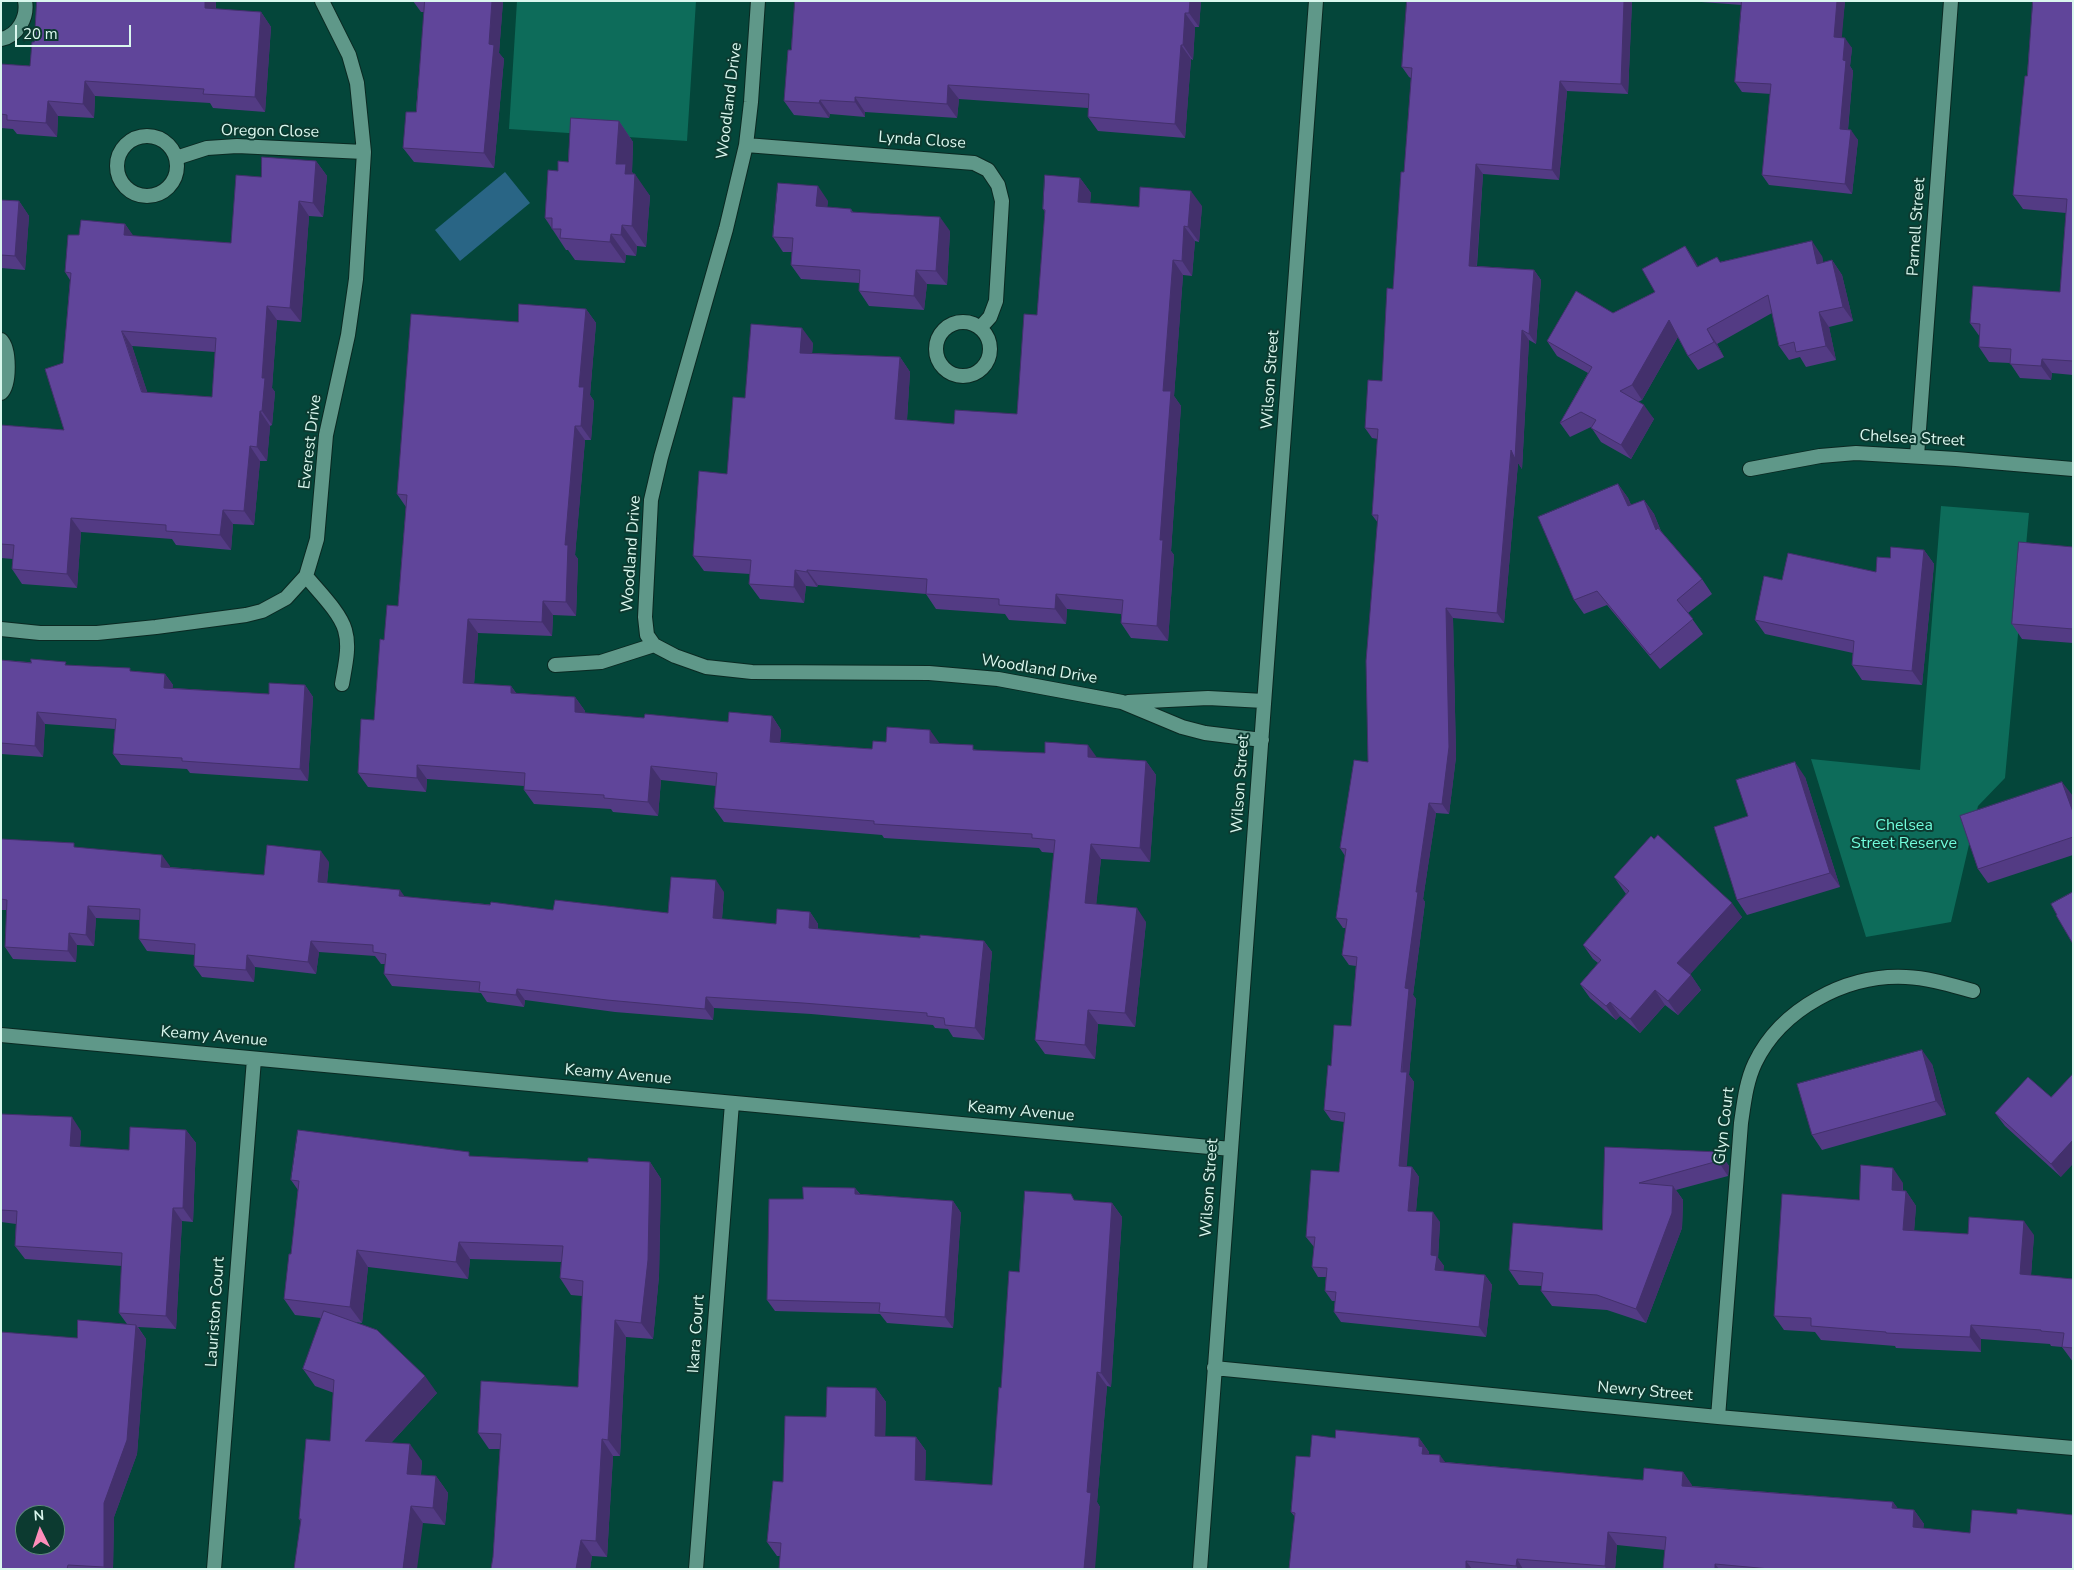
<!DOCTYPE html>
<html>
<head>
<meta charset="utf-8">
<style>
  body { margin:0 }
  #map { position:relative; width:2074px; height:1570px; overflow:hidden; background:#04463a; font-family:"Nunito Sans",sans-serif }
  canvas { display:block }
  .frame { position:absolute; inset:0; border:2px solid #daf7ee; pointer-events:none }
  .north { position:absolute; left:15px; top:1505px; width:50px; height:50px; box-sizing:border-box; background:#0c3a30; border:1px solid #5e867c; border-radius:50%; rotate:356deg; font-size:14px; font-weight:700; line-height:20px; text-align:center; color:#daf7ee }
  .north::after { content:''; display:block; margin:auto; width:18px; height:22px; background:#fe8ebb; clip-path:polygon(50% 0,100% 100%,50% 72%,0 100%) }
  .scale { position:absolute; left:15px; top:25px; width:116px; height:22px; box-sizing:border-box; border:2px solid #daf7ee; border-top:0; padding-left:6px; font-size:15px; line-height:18px; white-space:nowrap; color:#daf7ee; -webkit-text-stroke:4px #0c3a30; paint-order:stroke }
</style>
</head>
<body>
<div id="map">
<canvas width="2074" height="1570"></canvas>
<div class="frame"></div>
<div class="north">N</div>
<div class="scale">20 m</div>
</div>
<script>
const context = document.querySelector('canvas').getContext('2d');
context.lineJoin = 'round';
function fillPath(path, color) {
  context.fillStyle = color;
  context.fill(path, 'evenodd');
}
function stroke(path, color, width, dash) {
  context.strokeStyle = color;
  context.lineWidth = width;
  context.lineCap = dash ? 'butt' : 'round';
  context.setLineDash(dash || []);
  context.stroke(path);
}
function label(font, color, halo, rows, align = 'center') {
  context.font = font + ' "Nunito Sans",sans-serif';
  context.lineWidth = 4;
  context.setLineDash([]);
  context.textBaseline = 'middle';
  context.strokeStyle = halo;
  context.fillStyle = color;
  for (const [text, x, y, turn = 0] of rows) {
    context.save();
    context.translate(x, y);
    context.rotate((+turn || 0) * Math.PI / 180);
    context.textAlign = isNaN(turn) ? turn : align;
    if (halo) context.strokeText(text, 0, 0);
    context.fillText(text, 0, 0);
    context.restore();
  }
}
fillPath(new Path2D(`
  M517 1H696L687 141 509 129Z
  M1941 506 2029 513 2005 778 1978 806 1951 922 1866 937 1811 759 1920 770Z`), '#0d6c5a');
fillPath(new Path2D(`
  M505 172 530 203 460 261 435 230Z`), '#296585');
const minor = new Path2D(`
  M758 1 751 102 746 145 726 229 661 457 651 500 645 617 647 635 654 645 675 656 706 667 752 672 929 673 998 679 1122 702 1182 727 1205 733 1262 740
  M1 39C18 36 28 17 25 1
  M117 166a30 30 0 1 1 60 0a30 30 0 1 1-60 0Z
  M746 145 974 163 988 170 998 185 1002 201 996 301 990 317 980 328
  M176 158 207 148 237 146 364 152
  M936 349a27 27 0 1 1 54 0a27 27 0 1 1-54 0Z
  M1 340C10 349 10 385 1 393
  M1917 456 1951 1
  M1750 469 1820 456 1856 453 1956 459 2073 469
  M306 576C317 590 340 612 345 630 350 647 345 666 342 684
  M1 629 40 633H97L156 627 246 615 262 611 286 598 306 576 317 539 326 435 348 335 356 279 364 152 357 83 349 55 322 1
  M555 665 601 662 654 645
  M1128 702 1208 698 1264 701
  M1 1035 1231 1149
  M1214 1368 1718 1417 2073 1448
  M1718 1417 1741 1123C1744 1103 1746 1082 1755 1063 1781 1009 1846 974 1906 977 1929 978 1951 985 1973 991
  M214 1569 254 1059
  M696 1569 732 1103
  M1200 1569 1316 1`);
stroke(minor, '#0a2922', 16);
stroke(minor, '#5f9889', 14);
fillPath(new Path2D(`
  M37 1H216V9L261 12 271 27 265 112 213 108 210 103 95 96 94 118 58 116 57 137 17 134 13 129 1 128V64L30 66 34 42Z
  M413 1H503L499 53 504 59 494 168 414 162 403 148 416 112 424 12H421Z
  M1201 1 1199 27H1195L1193 60 1191 59 1185 138 1098 131 1088 117V108L959 99 957 118 865 112V117L830 114 829 118 794 115 784 101 791 50Z
  M1407 1H1632L1628 94 1567 91 1559 180 1483 174 1477 266 1534 270 1541 280 1536 344 1529 340 1522 469 1518 463 1504 623 1453 618 1456 757 1449 814 1436 813 1423 899 1425 902 1413 995 1416 999 1409 1075 1414 1082 1406 1166 1412 1167 1419 1177 1416 1211 1440 1222 1438 1258 1444 1266 1443 1271 1485 1275 1492 1285 1486 1337 1341 1322 1334 1312 1335 1301H1332L1325 1291 1326 1277H1318L1312 1267 1314 1247 1306 1237 1339 1172 1344 1122 1331 1120 1324 1110 1331 1066 1351 1026 1356 966 1349 965 1342 955 1346 928H1343L1336 918 1345 856 1340 848 1368 762 1378 523 1372 515 1378 439 1372 438 1365 428 1382 381 1393 289 1404 172 1411 78 1409 77 1402 67Z
  M1688 1H1845L1841 38 1852 48 1850 66 1853 71 1848 130 1858 140 1852 194 1769 185 1762 175 1771 94 1742 92 1735 82 1742 5Z
  M2073 1V375L2052 373 2051 380 2020 378 2010 363 1989 362 1979 347 1980 337 1970 323 2060 292 2066 213 2023 209 2013 195 2027 76Z
  M619 121 633 142 632 172 650 196 646 247 637 246 636 256 626 255 625 263 575 260 568 250H566L545 218 558 171Z
  M316 161 327 176 323 217 309 216 301 322 277 320 272 388 275 392 272 425 270 426 267 461H260L254 525 233 524 231 550 176 545 172 539 81 532 77 588 22 584 12 569 13 559 1 558V425L64 430 63 363 70 280 65 272 79 235 125 224 133 236 231 243 261 177ZM132 346 215 352 212 397 147 392Z
  M1080 178 1091 193 1090 203 1139 207 1202 206 1199 242 1195 241 1192 276 1183 275 1174 396 1181 406 1171 551 1174 555 1168 641 1131 638 1121 623V614L1067 609 1066 624 1009 620 1005 614 936 609 926 594 818 585 817 587 806 586 804 603 760 599 749 584 750 574 704 571 693 556 727 474 745 398 813 343 812 353 900 357 910 372 907 420 954 424 1017 414 1037 315 1045 212 1043 209Z
  M1 200 19 201 29 216 25 270 1 268Z
  M828 201 827 207 851 209 853 212 950 231 947 285 927 284 924 310 869 306 859 291V283L801 279 791 265 792 252H783L773 237Z
  M1685 246 1698 267 1720 262 1822 256 1823 263 1832 260 1842 275 1853 321 1829 327 1836 360 1806 367 1800 357 1789 360 1779 346 1772 313 1717 344 1724 357 1698 370 1688 356 1678 337 1642 400 1638 402 1654 419 1631 459 1601 442 1591 427 1570 437 1560 423 1588 373 1557 356 1547 341 1613 313 1655 292Z
  M586 309 596 323 590 395 594 401 591 440H585L575 555 578 559 576 616 553 615 552 636 478 633 474 684 511 686 516 693 575 697 585 711V713L644 718 728 722 772 716 781 730 780 742 872 749 940 743 977 750 1146 761 1156 775 1150 862 1101 859 1096 904 1146 922 1135 1027 1098 1024 1095 1059 1045 1054 1035 1040 1054 853 1042 852 1039 848 884 838 882 835 724 822 714 808 716 786 661 780 658 816 613 812 611 809 534 804 524 790V786L427 779 426 792 368 787 358 773 374 720 384 640 398 606 406 507 397 494 518 322Z
  M1618 484 1628 498 1631 505 1644 500 1654 514 1661 531 1702 579 1712 594 1688 613 1703 634 1660 669 1607 605 1584 614 1574 600Z
  M2073 547V643L2022 639 2012 624Z
  M1924 550 1934 564 1922 685 1862 680 1852 665 1853 653 1765 634 1755 620 1782 580 1876 572 1890 558Z
  M1 660 68 665 165 674 173 685 172 688 269 694 305 685 313 697 308 781 190 773 187 769 121 765 113 754 115 729 45 724 43 757 1 754Z
  M1805 777 1840 887 1747 915 1737 900 1748 816Z
  M2073 797V855L1988 883 1978 869Z
  M1 839 77 848 170 866V867L264 875 329 862 327 883 405 897 553 910 668 913 724 892 722 919 776 924 810 912 818 924V929L920 938 984 941 992 952 984 1040 953 1037 948 1029 935 1028 933 1025 811 1014 714 1008 713 1020 615 1012 525 1000 524 1007 487 1002 481 993 392 986 384 974 385 964H381L375 956 319 952 316 974 255 967 254 982 202 977 194 966 195 955 147 951 139 939 140 920 96 918 94 946 77 945 76 962 13 959 5 947 7 910H1Z
  M1654 839 1742 917 1690 974 1701 990 1678 1015 1665 1005 1640 1033 1620 1016 1616 1020 1590 998 1580 984 1598 963 1593 959 1583 945 1626 894 1614 877Z
  M1932 1064 1946 1115 1822 1150 1812 1135Z
  M2051 1097 2061 1177 2005 1126 1995 1113Z
  M1 1114 81 1131 80 1147 129 1150 186 1130 196 1143 193 1222 182 1221 176 1329 138 1327 146 1339 137 1454 114 1517 113 1569H1L77 1338 127 1324 119 1313 122 1266 25 1259 15 1246 16 1224 1 1222Z
  M1605 1147 1719 1152 1729 1166 1728 1176 1676 1190 1683 1200 1682 1228 1646 1323 1607 1310 1552 1306 1541 1291 1542 1286 1519 1285 1509 1270 1602 1230Z
  M472 1156 588 1162H650L661 1179 659 1276 653 1339 626 1337 620 1456H613L607 1557 592 1556 590 1569H491L493 1557 500 1449H489L478 1433 578 1387 582 1296 571 1295 560 1278 561 1262 470 1259 468 1279 368 1267 362 1323 354 1322 437 1393 391 1443 422 1461 421 1475 436 1476 448 1493 445 1525 423 1523 301 1522 299 1519 330 1441 334 1393 315 1386 303 1369 321 1318 295 1315 284 1299 291 1254 298 1190 291 1180Z
  M1903 1183V1191H1906L1916 1206 1914 1231 1968 1234 2034 1235 2031 1275 2073 1279V1362L2062 1347 2051 1346 2050 1344 1981 1339V1352L1896 1348 1895 1346 1821 1340 1815 1332 1784 1330 1774 1316 1859 1200Z
  M855 1188 860 1194 953 1201 961 1213 953 1328 887 1323 880 1314 775 1311 767 1300 803 1199Z
  M1075 1200 1112 1203 1122 1217 1111 1387 1107 1386 1097 1502 1100 1507 780 1556H777L767 1542 783 1482 826 1417 876 1388 886 1402 885 1436 916 1437 926 1451 925 1480 992 1485 1001 1388 1019 1272Z
  M1335 1438H1419L1429 1452V1454L1445 1462 1643 1480 1683 1472 1692 1486 1893 1502 1898 1509 1914 1510 1924 1524 1923 1528 2073 1569H1663L1665 1550 1617 1545 1615 1569H1289L1295 1517 1291 1512 1310 1457Z`), '#533b84');
fillPath(new Path2D(`
  M205 1H216L215 23 205 8Z
  M492 1H503L499 53 504 59 494 168 484 153 489 44Z
  M1190 1H1201L1199 27 1189 13Z
  M1624 1H1632L1628 94 1621 84Z
  M1837 1H1845L1841 47 1834 37Z
  M261 12 271 27 265 112 255 97Z
  M1185 13 1195 27 1193 60 1183 45Z
  M1845 38 1852 48 1850 66 1853 71 1847 139 1840 129 1843 60Z
  M1181 45 1191 59 1185 138 1175 124Z
  M85 81 95 96 94 118 83 104Z
  M1560 81 1567 91 1559 180 1552 170Z
  M948 85 959 99 957 118 947 104Z
  M855 97 865 112V117L855 102Z
  M820 100 830 114 829 118 819 103Z
  M48 101 58 116 57 137 46 123Z
  M619 121 633 142 632 172 635 177V174L650 196 646 247 632 226 616 164Z
  M1851 130 1858 140 1852 194 1845 184Z
  M316 161 327 176 323 217 313 203Z
  M1476 164 1483 174 1476 275 1469 266Z
  M1080 178 1091 193 1089 217 1078 202Z
  M818 186 828 201 826 221 816 206Z
  M1191 191 1202 206 1199 242 1188 227Z
  M19 201 29 216 25 270 15 256Z
  M299 201 309 216 301 322 290 308Z
  M940 217 950 231 947 285 936 271Z
  M125 224 135 238 124 235Z
  M622 225 637 246 636 256 621 235Z
  M1184 226 1195 241 1192 276 1182 261Z
  M611 234 626 255 625 263 610 242Z
  M1812 241 1822 256 1827 279 1817 264Z
  M1685 246 1695 261 1707 282 1697 267Z
  M1173 260 1183 275 1174 396 1181 406 1171 551 1174 555 1168 641 1157 626 1163 391Z
  M1832 260 1842 275 1853 321 1843 307Z
  M916 270 927 284 924 310 914 296Z
  M1534 270 1541 280 1536 344 1529 334Z
  M267 306 277 320 272 388 275 392 272 425 262 411V378Z
  M586 309 596 323 590 395 594 401 591 440 581 426 579 387Z
  M1819 312 1829 327 1836 360 1826 346Z
  M1669 320 1679 335 1642 400 1632 385Z
  M802 328 813 343 811 368 800 353Z
  M1707 329 1717 344 1724 357 1714 342Z
  M1522 330 1529 340 1522 469 1518 463 1504 623 1497 613Z
  M122 331 132 346 152 406 142 392Z
  M900 357 910 372 906 434 895 419Z
  M2042 359 2052 373 2051 380 2041 366Z
  M1644 405 1654 419 1631 459 1621 445Z
  M260 411 270 426 267 461 257 447Z
  M575 426 585 440 575 555 578 559 576 616 566 602 565 545Z
  M250 446 260 461 254 525 244 511Z
  M1618 484 1628 498 1638 520 1628 506Z
  M1644 500 1654 514 1666 544 1656 530Z
  M223 510 233 524 231 550 220 535Z
  M71 518 81 532 77 588 67 574Z
  M1924 550 1934 564 1922 685 1912 671Z
  M795 570 806 586 804 603 794 587Z
  M807 570 818 585 817 587 807 572Z
  M1056 594 1067 609 1066 624 1055 609Z
  M543 601 553 615 552 636 542 622Z
  M1446 608 1453 618 1456 757 1449 814 1442 804Z
  M468 619 478 633 473 697 463 683Z
  M165 674 173 685 172 699 164 688Z
  M305 685 313 697 308 781 300 769Z
  M511 686 521 700 511 693Z
  M575 697 585 711 584 726 575 712Z
  M37 712 45 724 43 757 35 746Z
  M772 716 781 730 779 756 770 742Z
  M930 730 940 744 930 743Z
  M1088 745 1098 759 1088 757Z
  M1146 761 1156 775 1150 862 1140 848Z
  M1795 762 1805 777 1840 887 1830 873Z
  M417 765 427 779 426 792 417 778Z
  M651 766 661 780 658 816 648 802Z
  M2062 782 2073 796V812Z
  M1429 803 1436 813 1423 899 1425 902 1413 995 1416 999 1409 1075 1414 1082 1406 1176 1399 1166 1405 988 1416 892Z
  M1091 844 1101 859 1095 917 1085 903Z
  M321 851 329 862 326 893 318 882Z
  M162 855 170 866 169 878 161 867Z
  M716 880 724 892 721 930 713 918Z
  M400 890 408 901 399 896Z
  M1732 903 1742 917 1687 978 1677 963Z
  M88 906 96 918 94 946 86 935Z
  M1137 908 1146 922 1135 1027 1125 1013Z
  M810 912 818 924 817 940 809 928Z
  M69 933 77 945 76 962 68 951Z
  M311 941 319 952 316 974 308 962Z
  M984 941 992 952 984 1040 975 1028Z
  M247 955 255 967 254 982 246 970Z
  M1691 975 1701 990 1678 1015 1668 1001Z
  M517 989 525 1000 524 1007 516 995Z
  M1655 990 1665 1005 1640 1033 1630 1019Z
  M706 997 714 1008 713 1020 705 1009Z
  M1610 1002 1620 1016 1616 1020 1606 1006Z
  M1088 1010 1098 1024 1095 1059 1085 1045Z
  M1922 1050 1932 1064 1946 1115 1936 1101Z
  M72 1117 81 1131 79 1160 70 1146Z
  M186 1130 196 1143 193 1222 183 1208Z
  M2073 1140V1164L2061 1177 2051 1164Z
  M1719 1152 1729 1166 1728 1176 1718 1161Z
  M650 1162 661 1179 659 1276 653 1339 641 1323Z
  M1412 1167 1419 1177 1415 1221 1408 1211Z
  M1893 1168 1903 1183 1902 1204 1892 1190Z
  M1673 1186 1683 1200 1682 1228 1646 1323 1636 1309Z
  M855 1188 863 1199 855 1194Z
  M1906 1191 1916 1206 1913 1245 1903 1230Z
  M953 1201 961 1213 953 1328 945 1317Z
  M1112 1203 1122 1217 1111 1387 1101 1373Z
  M173 1208 182 1221 176 1329 166 1316Z
  M1433 1212 1440 1222 1438 1258 1444 1266 1442 1280 1435 1270 1431 1255Z
  M2024 1221 2034 1235 2030 1289 2020 1274Z
  M459 1242 470 1259 468 1279 456 1262Z
  M357 1250 368 1267 362 1323 350 1307Z
  M1485 1275 1492 1285 1486 1337 1479 1327Z
  M615 1320 626 1337 620 1456 608 1440Z
  M136 1325 146 1339 137 1454 114 1517 113 1569H105L104 1567V1503Z
  M1971 1325 1981 1339V1352L1970 1337Z
  M1097 1372 1107 1386 1097 1502 1100 1507 1095 1569H1084L1087 1492Z
  M425 1376 437 1393 377 1458 365 1441Z
  M876 1388 886 1402 885 1450 875 1436Z
  M916 1437 926 1451 925 1494 915 1480Z
  M1419 1438 1429 1452V1456L1422 1454 1419 1446Z
  M602 1439 613 1456 607 1557 596 1541Z
  M410 1444 422 1461 419 1491 407 1474Z
  M1440 1455 1450 1469 1440 1462Z
  M1683 1472 1692 1485 1691 1499 1682 1486Z
  M436 1476 448 1493 445 1525 433 1508Z
  M1893 1502 1903 1515 1892 1508Z
  M411 1506 423 1523 417 1569H403Z
  M1914 1510 1924 1524 1922 1540 1913 1527Z
  M1608 1532 1617 1545 1615 1569H1606L1605 1566Z
  M581 1540 592 1556 590 1569H576Z
  M1517 1559 1523 1569H1518L1516 1566Z
  M1466 1561 1472 1569H1466Z
  M1715 1564 1719 1569H1715Z`), '#43306c');
const building = new Path2D(`
  M37 1H205V8L261 12 255 97 203 94 204 89 85 81 83 104 48 101 46 123 7 120V115L1 114V64L30 66 32 42H34Z
  M425 1H492L489 44 494 45 484 153 403 148 406 112H416Z
  M795 1H1190L1189 13H1185L1183 45H1181L1175 124 1088 117 1089 94 948 85 947 104 855 97V102L820 100 819 103 784 101 788 50H791Z
  M1407 1H1624L1621 84 1560 81 1552 170 1476 164 1469 266 1534 270 1529 334 1522 330 1515 459 1511 450 1497 613 1446 608 1449 747 1442 804 1429 803 1416 892H1418L1405 988 1409 989 1401 1072H1407L1399 1166 1412 1167 1408 1211 1433 1212 1431 1255 1437 1256 1435 1270 1485 1275 1479 1327 1334 1312 1336 1292 1325 1291 1327 1268 1312 1267 1315 1237H1306L1311 1170 1339 1172 1345 1113 1324 1110 1328 1065 1331 1066 1334 1025 1351 1026 1357 957 1342 955 1347 919 1336 918 1346 849 1340 848 1354 760 1368 762 1366 661 1378 515H1372L1378 429 1365 428 1368 380 1382 381 1387 288 1393 289 1401 172H1404L1412 68 1402 67Z
  M1742 1H1837L1834 37 1845 38 1843 60 1846 61 1840 129 1851 130 1845 184 1762 175 1771 84 1735 82Z
  M2033 1H2073V361L2042 359 2041 366 2010 364 2011 349 1979 347 1980 324 1970 323 1973 286 2060 292 2067 199 2013 195 2025 76H2027Z
  M571 118 619 121 616 164H626L625 174H635L632 226 622 225 621 235 611 234 610 242 560 238 561 229H552V218H545L548 170 558 171V161L568 162Z
  M262 157 316 161 313 203 299 201 290 308 267 306 262 378H265L262 411H260L257 447 250 446 244 511 223 510 220 535 166 531V525L71 518 67 574 12 569 14 545 1 544V425L64 430 45 369 63 363 71 273 65 272 68 235H79L81 220 125 224 124 235 231 243 236 175 261 177ZM122 331 216 338 212 397 142 392Z
  M1045 175 1080 178 1078 202 1139 207 1140 187 1191 191 1188 227 1184 226 1182 261 1173 260 1163 391H1171L1160 540H1163L1157 626 1121 623 1123 600 1056 594 1055 609 999 605V599L926 594 927 579 807 570V572L795 570 794 587 749 584 751 560 693 556 699 471 727 474 733 397 745 398 751 324 802 328 800 353 900 357 895 419 954 424 955 410 1017 414 1024 314 1037 315 1045 210 1043 209Z
  M778 183 818 186 816 206 851 209V212L940 217 936 271 916 270 914 296 859 291 860 270 791 265 793 238 773 237Z
  M1 200 19 201 15 256 1 255Z
  M1812 241 1817 264 1832 260 1843 307 1819 312 1826 346 1796 352 1794 342 1779 346 1768 295 1707 329 1714 342 1688 356 1669 320 1632 385 1620 391 1644 405 1621 445 1591 428 1596 420 1581 412 1560 423 1592 367 1547 341 1576 291 1613 313 1655 292 1642 269 1685 246 1697 267 1717 257 1720 262Z
  M519 304 586 309 579 387H584L581 426H575L565 545H568L566 602 543 601 542 622 468 619 463 683 511 686V693L575 697V712L644 718 645 714 728 722 729 712 772 716 770 742 872 749 873 741 886 742 887 727 930 730V743L973 745V750L1045 753V742L1088 745V757L1146 761 1140 848 1091 844 1085 903 1137 908 1125 1013 1088 1010 1085 1045 1035 1040 1055 840 1032 838V834L874 824V821L714 808 717 773 651 766 648 802 604 798V795L524 790 525 773 417 765V778L358 773 361 719 374 720 380 639 384 640 387 605 398 606 407 495 397 494 411 314 518 322Z
  M1618 484 1628 506 1644 500 1656 530 1658 528 1702 579 1677 600 1693 619 1650 655 1597 591 1574 600 1538 517Z
  M2019 542 2073 547V629L2012 624Z
  M1891 547 1924 550 1912 671 1852 665 1854 641 1755 620 1764 576 1782 580 1788 553 1876 572 1877 557 1890 558Z
  M31 659 66 662 65 665 130 668V671L165 674 164 688 269 694V683L305 685 300 769 182 761V758L113 754 116 719 37 712 35 746 1 743V660L31 663Z
  M1795 762 1830 873 1737 900 1714 827 1748 816 1736 780Z
  M2062 782 2073 812V837L1978 869 1960 816Z
  M1658 835 1732 903 1677 963 1691 975 1668 1001 1655 990 1630 1019 1610 1002 1606 1006 1580 984 1601 960 1583 945 1629 891 1614 877 1651 836 1654 839Z
  M1 839 74 843V847L162 855 161 867 264 875 267 845 321 851 318 882 400 890 399 896 490 905 491 902 553 910 555 900 668 913 671 877 716 880 713 918 776 924 777 909 810 912 809 928 920 938V935L984 941 975 1028 945 1025 944 1018 927 1016V1013L803 1003 706 997 705 1009 607 1000 517 989 516 995 479 991 480 982 384 974 386 954 373 952V945L311 941 308 962 247 955 246 970 194 966 195 944 139 939 140 909 88 906 86 935 69 933 68 951 5 947 7 900 1 899Z
  M2073 892V944L2056 915H2057L2051 904Z
  M1922 1050 1936 1101 1812 1135 1797 1084Z
  M2073 1074V1140L2051 1164 1995 1113 2028 1077 2051 1097Z
  M1 1114 72 1117 70 1146 129 1150 130 1127 186 1130 183 1208H173L166 1316 119 1313 122 1253 15 1246 17 1211 1 1210Z
  M298 1130 469 1152V1156L588 1162V1158L650 1162 648 1260 641 1323 615 1320 608 1440 602 1439 596 1541 581 1540 576 1569H491L493 1557 501 1434 478 1433 481 1381 578 1387 583 1281 560 1278 563 1246 459 1242 456 1262 357 1250 350 1307 284 1299 289 1254H291L299 1181 291 1180Z
  M1605 1147 1719 1152 1718 1161 1639 1183 1673 1186 1672 1213 1636 1309 1597 1295 1541 1291 1543 1273 1509 1270 1513 1223 1602 1230Z
  M1861 1165 1893 1168 1892 1190 1906 1191 1903 1230 1968 1234 1969 1217 2024 1221 2020 1274 2073 1279V1348L2062 1347 2064 1333 2041 1331V1330L1971 1325 1970 1337 1886 1333V1332L1811 1326V1318L1774 1316 1782 1194 1859 1200Z
  M803 1187 855 1188V1194L953 1201 945 1317 879 1312 880 1303 767 1300 769 1199H803Z
  M1025 1191 1071 1194 1074 1200 1112 1203 1101 1373 1097 1372 1087 1492 1091 1493 1084 1569H779L781 1543 767 1542 773 1481 783 1482 785 1416 826 1417 827 1387 876 1388 875 1436 916 1437 915 1480 992 1485 999 1387 1001 1388 1009 1271 1019 1272Z
  M324 1311 377 1330 425 1376 365 1441 410 1444 407 1474 436 1476 433 1508 411 1506 403 1569H294L301 1519H299L306 1439 330 1441 334 1380 303 1369Z
  M78 1320 136 1325 127 1440 104 1503V1567L68 1565 67 1569H1V1332L77 1338ZM25 1515H55V1545H25Z
  M1336 1430 1419 1438V1446L1423 1447 1422 1454 1440 1455V1462L1643 1480 1644 1468 1683 1472 1682 1486 1893 1502 1892 1508 1914 1510 1913 1527 1970 1533 1972 1510 2017 1514V1509L2073 1515V1569H1770L1715 1564V1569H1663L1666 1537 1608 1532 1605 1566 1517 1559 1516 1566 1466 1561V1569H1289L1295 1513 1291 1512 1296 1456 1310 1457 1312 1435 1335 1438Z`);
fillPath(building, '#60459a');
stroke(building, '#43306c', 1);
label('16px', '#daf7ee', '#0c3a30', [
  ["Woodland Drive",730,101,-83],
  ["Oregon Close",270,132,1],
  ["Lynda Close",922,141,4],
  ["Parnell Street",1917,227,-86],
  ["Wilson Street",1271,380,-86],
  ["Chelsea Street",1912,439,3],
  ["Everest Drive",311,442,-83],
  ["Woodland Drive",632,554,-86],
  ["Woodland Drive",1039,670,9],
  ["Wilson Street",1241,784,-86],
  ["Keamy Avenue",214,1037,5],
  ["Keamy Avenue",618,1075,5],
  ["Keamy Avenue",1021,1112,5],
  ["Glyn Court",1725,1126,-83],
  ["Wilson Street",1210,1188,-86],
  ["Lauriston Court",216,1312,-86],
  ["Ikara Court",697,1334,-86],
  ["Newry Street",1645,1392,5]
]);
label('16px', '#71fddc', '#0c3a30', [
  ["Chelsea",1904,826],
  ["Street Reserve",1904,844]
]);
</script>
</body>
</html>
